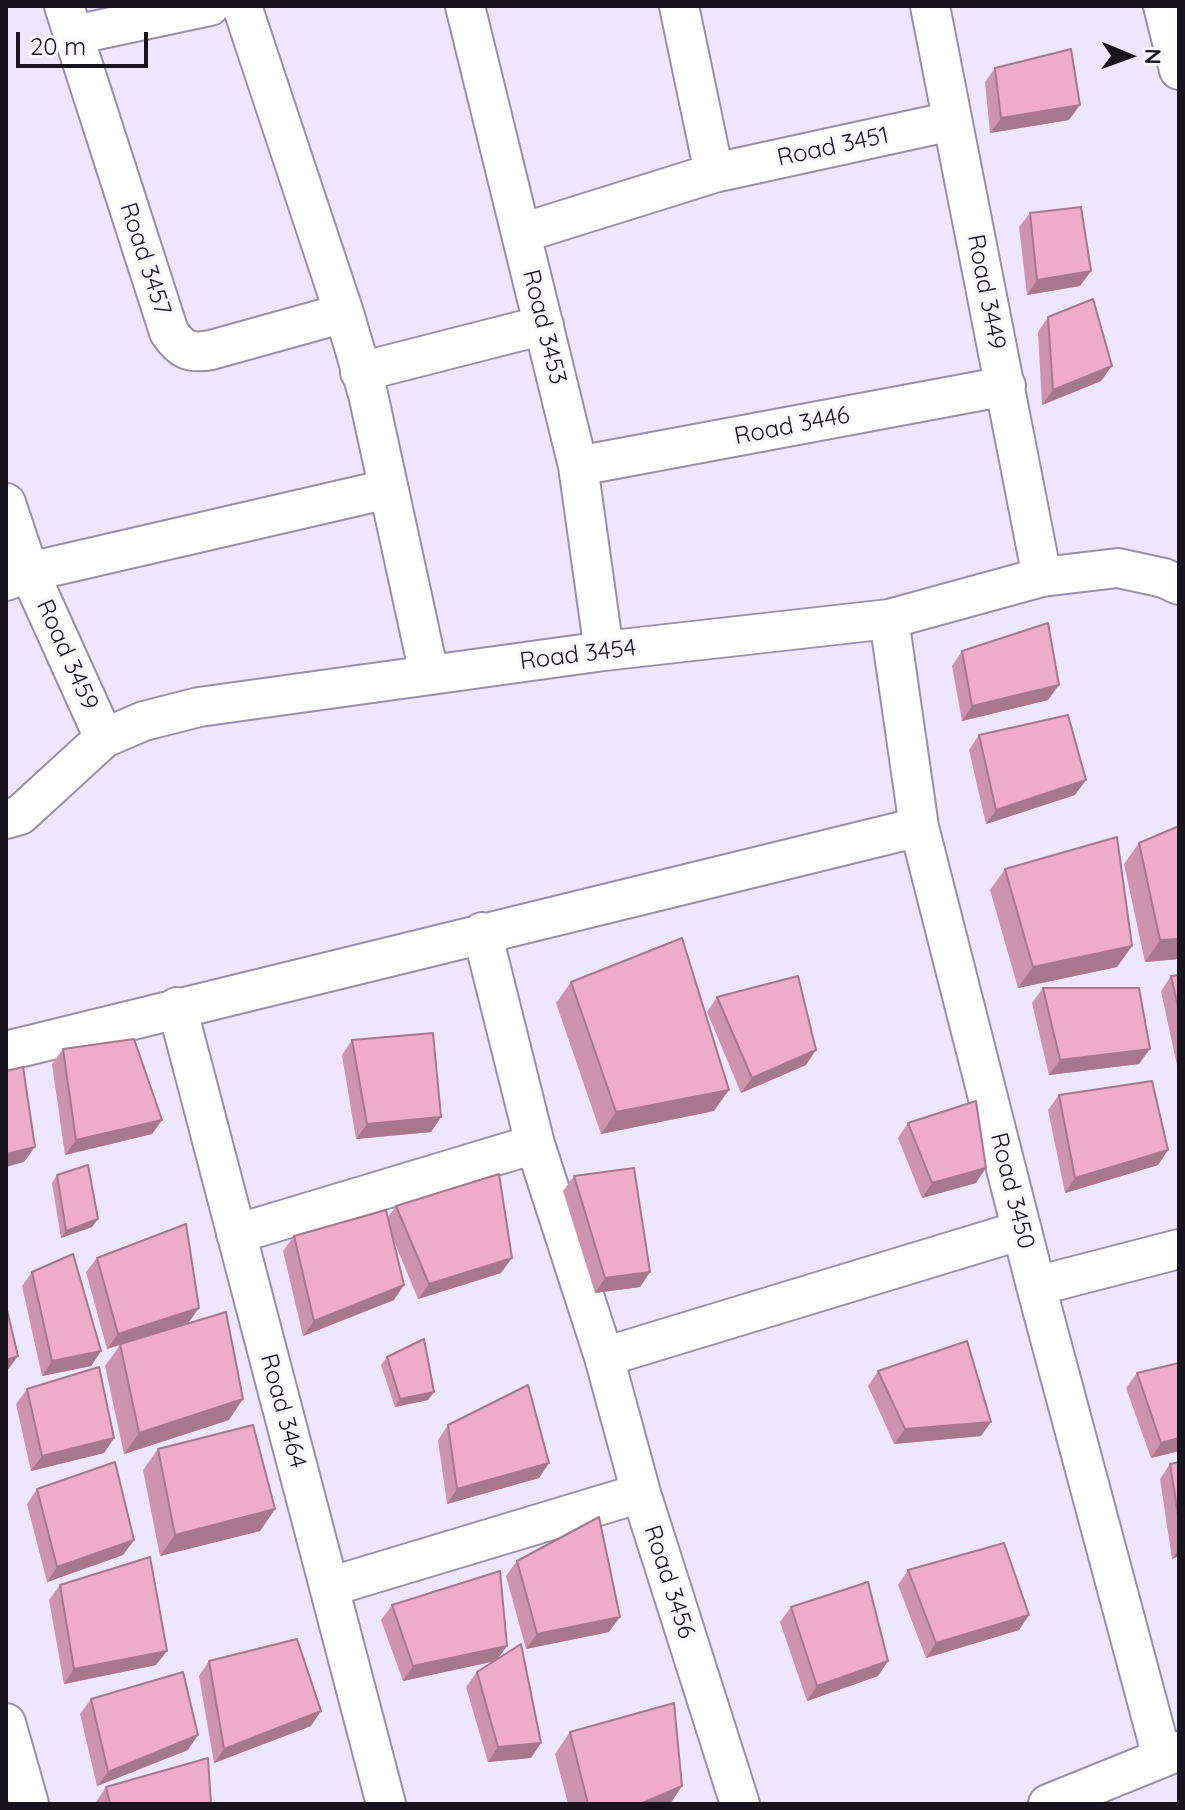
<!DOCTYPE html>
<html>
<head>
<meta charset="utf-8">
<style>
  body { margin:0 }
  #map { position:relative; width:1185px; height:1810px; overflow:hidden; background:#ede6fe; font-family:Quicksand,sans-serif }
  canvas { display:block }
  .frame { position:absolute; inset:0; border:8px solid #17141e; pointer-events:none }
  .north { position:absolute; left:1089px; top:16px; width:80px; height:80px; -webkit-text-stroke:6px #f8f6fc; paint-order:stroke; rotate:91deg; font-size:22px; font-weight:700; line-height:32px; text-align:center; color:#17141e }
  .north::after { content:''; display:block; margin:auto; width:28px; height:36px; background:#17141e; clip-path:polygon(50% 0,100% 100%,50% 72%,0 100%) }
  .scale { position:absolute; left:16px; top:32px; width:132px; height:36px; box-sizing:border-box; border:4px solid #17141e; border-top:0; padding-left:10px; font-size:24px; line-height:28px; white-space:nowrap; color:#17141e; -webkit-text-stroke:6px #f8f6fc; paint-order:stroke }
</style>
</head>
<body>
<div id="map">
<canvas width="1185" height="1810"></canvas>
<div class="frame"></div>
<div class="north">N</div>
<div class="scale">20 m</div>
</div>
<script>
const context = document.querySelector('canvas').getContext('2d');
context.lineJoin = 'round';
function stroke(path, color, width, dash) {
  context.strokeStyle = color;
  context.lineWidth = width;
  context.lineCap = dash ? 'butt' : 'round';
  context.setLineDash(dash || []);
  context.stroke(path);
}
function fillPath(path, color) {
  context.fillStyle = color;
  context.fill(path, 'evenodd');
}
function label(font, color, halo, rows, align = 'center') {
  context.font = font + ' Quicksand,sans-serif';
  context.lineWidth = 6;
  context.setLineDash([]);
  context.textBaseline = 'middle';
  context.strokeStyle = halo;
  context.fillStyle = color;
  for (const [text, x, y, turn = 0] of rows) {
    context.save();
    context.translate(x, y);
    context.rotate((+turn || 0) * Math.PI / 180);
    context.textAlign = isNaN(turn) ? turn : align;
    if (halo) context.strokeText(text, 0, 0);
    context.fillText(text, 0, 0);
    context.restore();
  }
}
const minor = new Path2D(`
  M64 6 169 332C181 350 190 354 211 350L344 313
  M242 6 344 313 368 394 429 674
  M465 6 578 466 604 651
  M679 6 714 173
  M930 6 1042 577
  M1163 6 1179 70
  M74 35 210 6
  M522 233 714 173 952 121
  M360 372 544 325
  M578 466 1006 386
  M6 503 29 572 104 738
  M6 581 29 572 388 489
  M889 619 919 827 1036 1286 1162 1757
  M6 819 20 815 104 738 144 721 199 707 604 651 889 619 1042 577 1118 568 1164 578 1179 585
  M482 932 535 1144 604 1357 641 1493 740 1804
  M177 1007 386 1804
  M6 1051 919 827
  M236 1234 535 1144
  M1036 1286 1179 1249
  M604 1357 1022 1230
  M329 1587 641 1493
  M6 1723 29 1804
  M1048 1804 1179 1751`);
stroke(minor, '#9890ab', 42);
stroke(minor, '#fff', 38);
fillPath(new Path2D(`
  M995 68 1069 120 990 133 985 82Z
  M1030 213 1091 271 1080 286 1027 295 1019 227Z
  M1048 317 1101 381 1042 405 1038 332Z
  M962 651 1048 700 962 721 952 666Z
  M979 735 1075 795 986 824 969 750Z
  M1139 843 1179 959 1145 962 1124 864Z
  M1005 869 1132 946 1117 967 1018 988 990 890Z
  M1179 975V1070H1178L1161 991 1171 976Z
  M571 982 714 1111 601 1134 556 1003Z
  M1043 988 1139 1064 1049 1075 1032 1003Z
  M717 997 806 1065 741 1093 707 1012Z
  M352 1040 441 1117 431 1132 356 1139 342 1055Z
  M63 1049 162 1120 152 1134 65 1155 52 1064Z
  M1059 1095 1168 1150 1158 1165 1065 1193 1048 1110Z
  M908 1123 976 1183 922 1198 898 1138Z
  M57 1175 98 1219 92 1227 61 1238 52 1183Z
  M574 1176 650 1272 640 1287 595 1293 563 1191Z
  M396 1206 501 1273 418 1299 392 1236 394 1300 303 1336 283 1251 294 1236 387 1218Z
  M97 1258 189 1322 142 1338 229 1420 124 1454 105 1366 120 1345 107 1349 86 1272Z
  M32 1272 101 1351 91 1366 42 1376 22 1286Z
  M387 1357 434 1392 428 1400 395 1407 381 1365Z
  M878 1371 981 1436 894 1444 868 1386Z
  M1137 1373 1179 1451 1151 1458 1126 1388Z
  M27 1389 114 1438 104 1453 31 1471 16 1404Z
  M448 1425 549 1463 539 1478 447 1504 438 1440Z
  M158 1449 275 1509 260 1531 160 1556 143 1470Z
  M1179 1462V1556L1172 1559 1160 1479 1170 1464Z
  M37 1489 134 1540 123 1555 47 1582 27 1504Z
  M517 1561 609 1632 526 1649 506 1576Z
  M908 1570 1029 1615 1019 1630 926 1658 898 1585Z
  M60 1585 156 1665 64 1684 49 1600Z
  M392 1605 507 1646 497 1659 531 1758 488 1762 466 1687 477 1672 494 1661 403 1681 381 1620Z
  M791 1607 878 1676 807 1701 780 1622Z
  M209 1661 311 1726 214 1763 199 1676Z
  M91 1699 188 1750 97 1786 80 1714Z
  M570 1732 670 1804H568L555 1754Z
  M106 1787 211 1804H96V1802Z`), '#ce93ae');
fillPath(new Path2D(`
  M1080 105 1069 120 990 133 1001 118Z
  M1091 271 1080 286 1027 295 1037 280Z
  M1112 366 1101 381 1042 405 1053 390Z
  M1059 685 1048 700 962 721 972 706Z
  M1086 780 1075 795 986 824 996 810Z
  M1179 939V959L1145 962 1160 940Z
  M1132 946 1117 967 1018 988 1033 967Z
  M1150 1049 1139 1064 1049 1075 1060 1060Z
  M816 1050 806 1065 741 1093 752 1078Z
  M729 1090 714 1111 601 1134 616 1112Z
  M441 1117 431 1132 356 1139 367 1124Z
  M162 1120 152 1134 65 1155 76 1140Z
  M35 1147 24 1162 6 1167V1154Z
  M1168 1150 1158 1165 1065 1193 1075 1178Z
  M986 1168 976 1183 922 1198 932 1183Z
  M98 1219 92 1227 61 1238 66 1231Z
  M512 1258 501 1273 418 1299 429 1284Z
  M650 1272 640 1287 595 1293 605 1278Z
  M404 1285 394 1300 303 1336 314 1321Z
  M199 1308 189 1322 107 1349 118 1334Z
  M101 1351 91 1366 42 1376 52 1361Z
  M18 1356 7 1371 6 1372V1360Z
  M434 1392 428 1400 395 1407 400 1399Z
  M243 1399 229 1420 124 1454 139 1433Z
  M991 1422 981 1436 894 1444 905 1429Z
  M114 1438 104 1453 31 1471 42 1456Z
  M1179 1438V1451L1151 1458 1161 1443Z
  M549 1463 539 1478 447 1504 457 1489Z
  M275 1509 260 1531 160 1556 175 1535Z
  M134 1540 123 1555 47 1582 57 1567Z
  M1179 1549V1556L1172 1559Z
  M1029 1615 1019 1630 926 1658 936 1643Z
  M620 1617 609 1632 526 1649 537 1634Z
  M507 1646 496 1661 403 1681 413 1666Z
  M167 1651 156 1665 64 1684 74 1669Z
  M888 1661 878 1676 807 1701 817 1686Z
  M321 1711 311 1726 214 1763 224 1749Z
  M198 1735 188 1750 97 1786 108 1772Z
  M541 1743 531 1758 488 1762 498 1747Z
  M682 1786 670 1804H640Z`), '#a7788d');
const building = new Path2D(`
  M1071 49 1080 105 1001 118 995 68Z
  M1081 207 1091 271 1037 280 1030 213Z
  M1093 299 1112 366 1053 390 1048 317Z
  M1048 623 1059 685 972 706 962 651Z
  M1068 715 1086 780 996 810 979 735Z
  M1179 826V939L1160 940 1139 843Z
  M1117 837 1132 946 1033 967 1005 869Z
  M682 938 729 1090 616 1112 571 982Z
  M1179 975V1011L1171 976Z
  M798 976 816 1050 752 1078 717 997Z
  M1043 988H1139L1150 1049 1060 1060Z
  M433 1033 441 1117 367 1124 352 1040Z
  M134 1039 162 1120 76 1140 63 1049Z
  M23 1067 35 1147 6 1154V1071Z
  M1152 1081 1168 1150 1075 1178 1059 1095Z
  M976 1101 986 1168 932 1183 908 1123Z
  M88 1165 98 1219 66 1231 57 1175Z
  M634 1168 650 1272 605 1278 574 1176Z
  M499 1174 512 1258 429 1284 396 1206Z
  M386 1210 404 1285 314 1321 294 1236Z
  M186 1224 199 1308 118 1334 97 1258Z
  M73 1254 101 1351 52 1361 32 1272Z
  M6 1306 18 1356 6 1360Z
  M226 1312 243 1399 139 1433 120 1344Z
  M424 1339 434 1392 400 1399 387 1357Z
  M967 1341 991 1422 905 1429 878 1371Z
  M1179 1363V1438L1161 1443 1137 1373Z
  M99 1367 114 1438 42 1456 27 1389Z
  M528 1385 549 1463 457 1489 448 1425Z
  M253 1425 275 1509 175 1535 158 1449Z
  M115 1462 134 1540 57 1567 37 1489Z
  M1179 1462V1521L1170 1464Z
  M599 1517 620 1617 537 1634 517 1561Z
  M1004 1543 1029 1615 936 1643 908 1570Z
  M150 1557 167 1651 74 1669 60 1585Z
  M500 1571 507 1646 413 1666 392 1605Z
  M868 1582 888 1661 817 1686 791 1607Z
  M297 1639 321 1711 224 1749 209 1661Z
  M521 1644 541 1743 498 1747 477 1672Z
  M183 1672 198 1735 108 1772 91 1699Z
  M674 1703 682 1786 640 1804H588L570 1732Z
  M208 1758 211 1804H110L106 1787Z`);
fillPath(building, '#efabca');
stroke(building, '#a7788d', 2);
label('24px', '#17141e', '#f8f6fc', [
  ["Road 3451",833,147,-12],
  ["Road 3457",145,259,72],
  ["Road 3449",986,292,79],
  ["Road 3453",544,327,76],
  ["Road 3446",792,426,-11],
  ["Road 3459",67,655,66],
  ["Road 3454",578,655,-7],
  ["Road 3450",1012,1191,76],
  ["Road 3464",283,1411,75],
  ["Road 3456",669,1582,72]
]);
</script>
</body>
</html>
